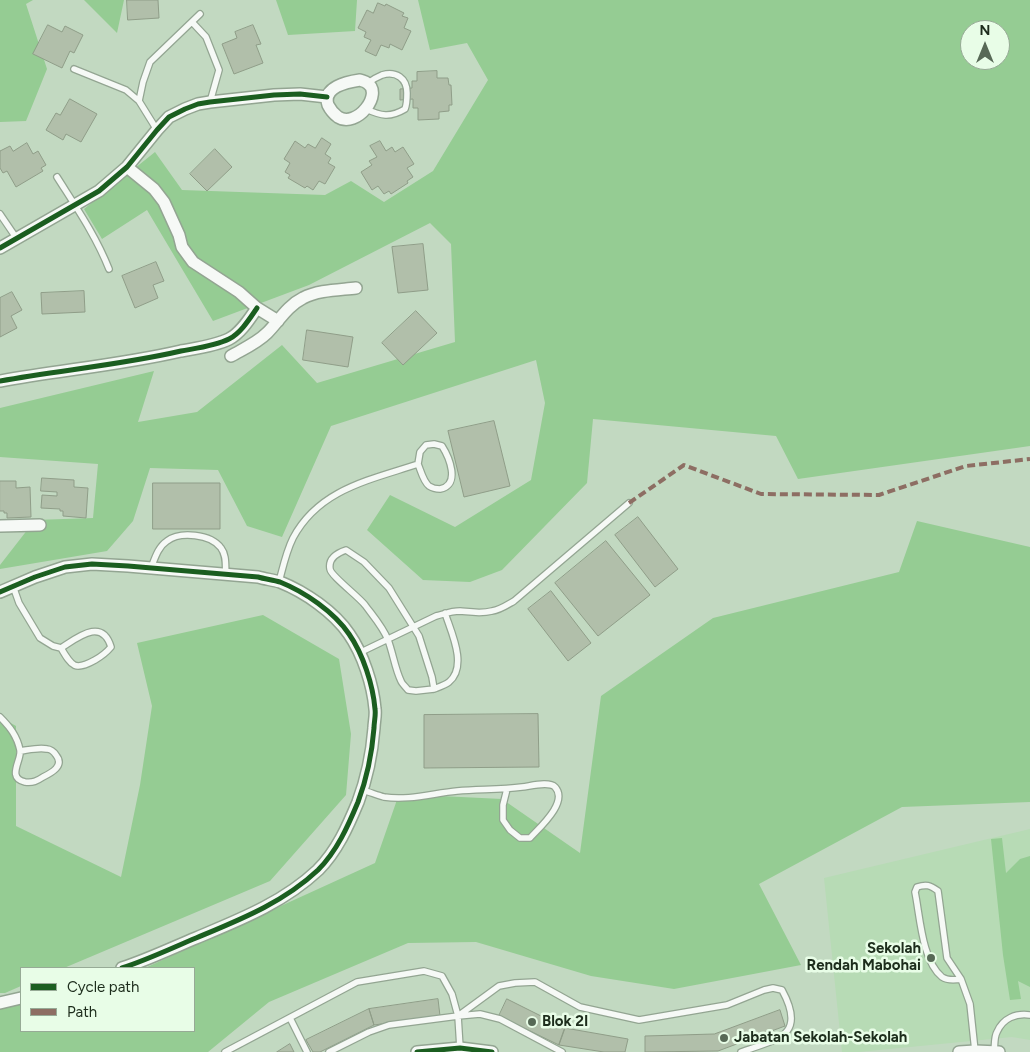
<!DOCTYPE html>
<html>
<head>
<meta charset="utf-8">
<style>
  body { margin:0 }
  #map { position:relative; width:1030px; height:1052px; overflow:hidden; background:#c2d9c1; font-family:Figtree,sans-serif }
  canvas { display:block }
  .legend { position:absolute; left:20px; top:967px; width:175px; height:65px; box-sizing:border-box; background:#e8fde7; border:1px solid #97aa96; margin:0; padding:6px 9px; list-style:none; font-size:15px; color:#1d2d1c }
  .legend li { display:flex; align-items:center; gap:10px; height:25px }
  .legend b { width:25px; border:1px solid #97aa96 }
  .north { position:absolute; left:960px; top:20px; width:50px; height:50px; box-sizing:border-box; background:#e8fde7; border:1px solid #97aa96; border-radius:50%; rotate:0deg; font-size:14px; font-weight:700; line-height:20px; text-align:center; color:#1d2d1c }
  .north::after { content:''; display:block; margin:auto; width:18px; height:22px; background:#576956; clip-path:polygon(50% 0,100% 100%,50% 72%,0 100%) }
</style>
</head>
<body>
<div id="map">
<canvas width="1030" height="1052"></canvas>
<ul class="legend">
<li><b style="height:6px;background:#1b5e20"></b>Cycle path</li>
<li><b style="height:6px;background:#8d6e63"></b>Path</li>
</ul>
<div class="north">N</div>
</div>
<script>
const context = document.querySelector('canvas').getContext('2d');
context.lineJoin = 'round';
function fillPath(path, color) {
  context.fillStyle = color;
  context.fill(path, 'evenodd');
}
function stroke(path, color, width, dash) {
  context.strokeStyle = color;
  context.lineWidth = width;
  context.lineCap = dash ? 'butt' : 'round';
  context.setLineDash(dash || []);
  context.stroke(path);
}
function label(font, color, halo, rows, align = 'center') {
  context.font = font + ' Figtree,sans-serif';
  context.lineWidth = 5;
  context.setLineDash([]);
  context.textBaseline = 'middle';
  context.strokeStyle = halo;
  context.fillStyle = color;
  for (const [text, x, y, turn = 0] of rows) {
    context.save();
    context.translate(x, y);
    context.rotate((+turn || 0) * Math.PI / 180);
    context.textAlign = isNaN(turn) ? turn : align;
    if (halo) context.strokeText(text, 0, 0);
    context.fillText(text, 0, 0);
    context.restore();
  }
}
fillPath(new Path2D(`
  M1030 829V1040L1012 1037 859 1052H842L824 878Z`), '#b7dbb5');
fillPath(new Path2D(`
  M0 0H33L26 4 47 69 26 121 0 122Z
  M84 0H124L117 33Z
  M276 0H357L355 31 288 35Z
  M418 0H1030V446L798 479 776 436 593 419 587 483 502 570 470 582 423 580 367 530 390 495 455 527 531 480 545 403 536 360 331 426 282 537 247 526 218 470 150 468 133 521 107 551 0 569V565L35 520 93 518 98 464 0 457V408L154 371 138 422 197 412 282 345 317 383 455 342 451 244 430 223 309 285 213 321 147 210 102 239 84 209 155 152 182 190 325 195 351 181 384 202 433 171 488 80 467 43 430 50ZM970 30H1000V60H970Z
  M917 521 1030 547V802L902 807 759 884 801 965 674 989 591 976 476 942 408 943 269 1002 208 1052H0V1007L21 1001V1031H194V968H145L375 863 399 794 502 799 580 853 601 696 713 618 899 572Z
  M263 615 339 659 351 734 346 795 270 881 64 968H21V986L5 993H0V717L16 726V826L121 877 140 785 152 706 137 643Z
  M1002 838 1006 873 1020 859 1030 856V987L1018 981 1021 999 1010 1000 1003 955 991 839Z`), '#95cc93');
const building = new Path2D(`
  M127 0H158L159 18 128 20Z
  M378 3 385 6 386 4 404 13 402 16 408 18 404 28 411 31 402 50 390 44 389 48 381 45 376 56 365 51 371 40 364 37 366 32 358 28 367 10 373 13Z
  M48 25 62 32 65 26 83 35 74 53 70 51 62 68 33 54Z
  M253 25 261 44 256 45 263 63 234 74 222 44 237 38 235 32Z
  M437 71V78H448L449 85H451L452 105H449V111L439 112V119L418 120V108H413V99L400 100V89L412 88V81H417V72Z
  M70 99 97 114 81 142 66 134 63 140 46 130 56 113 60 115Z
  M322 138 331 144 325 154 331 158 328 163 335 167 325 184 319 181 313 190 307 186 305 188 288 178 290 175 285 172 290 163 284 159 295 141 305 148 308 144 315 148Z
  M380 141 386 151 392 147 395 152 403 147 414 164 407 168 413 177 407 181 408 183 391 194 389 191 384 194 378 186 372 190 361 172 372 165 369 161 377 157 370 146Z
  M27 143 33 154 38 151 46 165 41 168 43 171 16 187 7 171 3 173 0 168V151L10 146 13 151Z
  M215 149 232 167 207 191 190 174Z
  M423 244 428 290 398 293 392 247Z
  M156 262 164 281 153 285 158 298 135 308 122 276Z
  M84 291 85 312 42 314 41 293Z
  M12 292 22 310 11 316 17 328 0 337V298Z
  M416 311 437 333 403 365 382 343Z
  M307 330 353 337 348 367 303 360Z
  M494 421 510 486 464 497 448 431Z
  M42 478 74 480V487L88 488 86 518 63 516V511H60V509L41 508 42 495 57 496V492L41 491Z
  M0 481H16V488L30 487 31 517 7 518V513H4V511H0Z
  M153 483H220V529H153Z
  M638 517 678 569 655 587 615 535Z
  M606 541 650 595 598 636 555 583Z
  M551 591 591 643 568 661 528 609Z
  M538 714 539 767 424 768V715Z
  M438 999 440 1016 374 1025 369 1009Z
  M507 999 565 1028 559 1045 499 1016Z
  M369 1009 374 1025 320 1052H313L306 1040Z
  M780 1010 785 1026 718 1051 645 1052V1036L714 1034Z
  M565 1028 628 1039 625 1052H604L559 1045Z
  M290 1044 294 1052H277Z`);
fillPath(building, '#b1bfaa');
stroke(building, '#8f9d88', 1);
const service = new Path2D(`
  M192 22 206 37 219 70 210 102
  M74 69 126 90 139 101
  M366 109C381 116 390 118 405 109 407 104 407 98 407 93 407 78 396 71 382 75 377 77 372 80 368 83
  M157 130 139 101 143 82 150 62 200 14
  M57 177C76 207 96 236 109 269
  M0 214 17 239
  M346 550 364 562 389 588 419 636 432 677 434 689 416 691 408 690C406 687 402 684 401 681 395 669 393 653 388 640 383 627 373 616 365 605 358 596 331 576 330 569 328 558 337 553 346 550Z
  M151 568C155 558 158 547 167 541 180 531 211 534 221 548 227 556 225 565 226 575
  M279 582C283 567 286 552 293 538 319 489 370 480 418 464L420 452 426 445 434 444 442 446C449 457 461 485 440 489 437 489 432 488 429 486 423 481 421 471 418 464
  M13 586 19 603 40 638 53 646 61 648C77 638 102 617 111 647 106 653 102 656 95 660 75 671 72 667 61 648
  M359 653 436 616C444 614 451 611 460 611 471 612 481 614 492 611 500 610 507 605 514 601L629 503
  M434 689C439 687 445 685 449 682 468 666 451 632 445 613
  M0 717C10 727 17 736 20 750 22 760 6 778 25 782 33 783 37 781 43 777 51 773 65 766 56 755 54 752 50 749 47 749 39 747 28 750 20 751
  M362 790C369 792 377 795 384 797 408 801 434 793 457 791 479 789 500 790 522 787 531 786 549 781 555 787 569 802 539 828 530 838H520L510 830 503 820V805L507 789
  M961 979C955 980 948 981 942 977 922 961 920 916 915 892L917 887C926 884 930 885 938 891L947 958 961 979 970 1004 975 1051
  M458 1016 499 986 515 983 535 982 580 1007 639 1020 727 1005 764 990 773 988 782 990C807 1036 778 1039 741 1052
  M290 1018 307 1052
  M994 1051C995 1045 994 1037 997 1032 1003 1018 1016 1013 1030 1015
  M225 1052 357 982 424 971 442 976 452 994 458 1016 460 1048
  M329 1052 369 1032 389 1025 458 1016 480 1014 500 1019 562 1052`);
const minor = new Path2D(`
  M360 80C362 81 365 81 367 83 384 93 357 129 338 117 334 114 330 109 328 105 322 87 347 82 360 80Z
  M127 167 154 189 164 202 179 235 182 247 193 262 239 292 257 308 278 321
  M0 248 99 191 127 167 157 130 169 117 185 109 198 104 210 102 274 95 300 94 327 97
  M231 356C243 349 257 343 267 333 279 321 287 306 303 298 318 290 339 290 356 288
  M0 381C60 370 121 365 181 351 197 348 215 346 229 339 241 333 250 318 257 308
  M0 526 40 525
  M0 592 35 577 65 567 92 564 128 566 258 577C265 579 273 580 280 582 305 592 334 612 349 634 363 654 373 685 375 709 376 715 374 722 374 728 372 753 367 778 358 802 348 826 337 851 318 870 283 903 239 920 196 938 172 948 147 960 122 968
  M0 1003 21 998
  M417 1052 460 1048 492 1052
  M959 1052 975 1051 999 1052`);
stroke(service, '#93a592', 8);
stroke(minor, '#93a592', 14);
stroke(service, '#f6f9f6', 5.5);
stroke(minor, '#f6f9f6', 11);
stroke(new Path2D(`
  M629 503 684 465 761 494 879 495 966 466 1030 459`), '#8d6e63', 4, [8, 4]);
stroke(new Path2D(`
  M0 248 99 191 127 167 157 130 169 117 185 109 198 104 210 102 274 95 300 94 327 97
  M0 381C60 370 121 365 181 351 197 348 215 346 229 339 241 333 250 318 257 308
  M0 592 35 577 65 567 92 564 128 566 258 577C265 579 273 580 280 582 305 592 334 612 349 634 363 654 373 685 375 709 376 715 374 722 374 728 372 753 367 778 358 802 348 826 337 851 318 870 283 903 239 920 196 938 172 948 147 960 122 968
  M417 1052 460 1048 492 1052`), '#1b5e20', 5);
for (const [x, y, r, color] of [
  [931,958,5,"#576956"],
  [532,1022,5,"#576956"],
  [724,1038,5,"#576956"]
]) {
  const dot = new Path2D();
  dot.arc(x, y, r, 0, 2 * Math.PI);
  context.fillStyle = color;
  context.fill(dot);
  stroke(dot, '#e8fde7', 2);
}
label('bold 15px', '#1d2d1c', '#e8fde7', [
  ["Sekolah",921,949,"right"],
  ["Rendah Mabohai",921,966,"right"],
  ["Blok 2I",542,1022],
  ["Jabatan Sekolah-Sekolah",734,1038]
], 'left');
</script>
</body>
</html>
